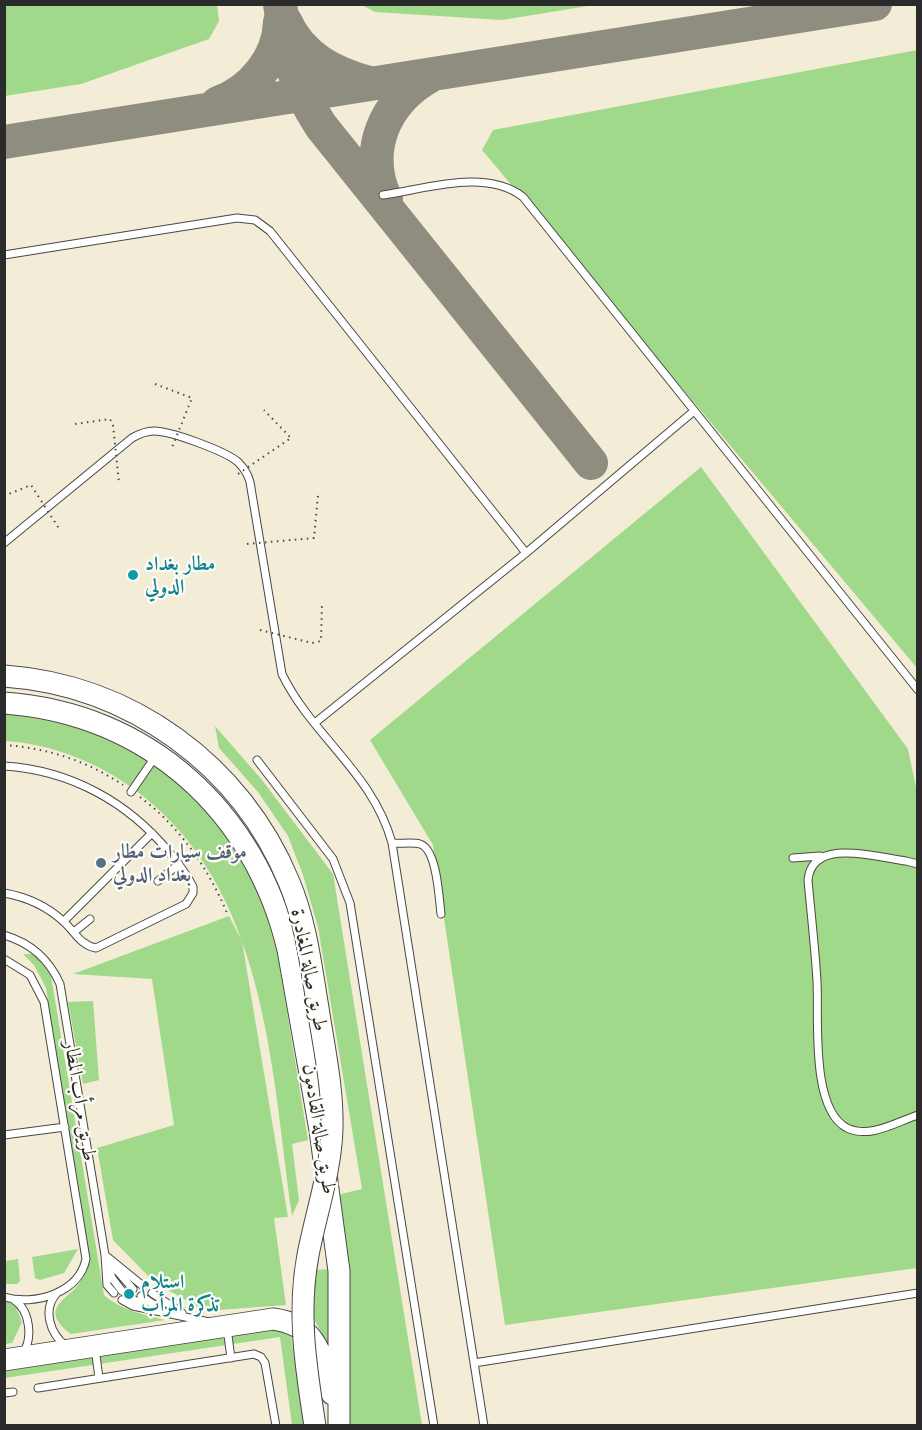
<!DOCTYPE html>
<html>
<head>
<meta charset="utf-8">
<style>
  body { margin:0 }
  #map { position:relative; width:922px; height:1430px; overflow:hidden; background:#f3ecd6; font-family:"Libre Caslon Text",serif }
  canvas { display:block }
  .frame { position:absolute; inset:0; border:6px solid #2b2b2b; pointer-events:none }
</style>
</head>
<body>
<div id="map">
<canvas width="922" height="1430"></canvas>
<div class="frame"></div>
</div>
<script>
const context = document.querySelector('canvas').getContext('2d');
context.lineJoin = 'round';
function fillPath(path, color) {
  context.fillStyle = color;
  context.fill(path, 'evenodd');
}
function stroke(path, color, width, dash) {
  context.strokeStyle = color;
  context.lineWidth = width;
  context.lineCap = dash ? 'butt' : 'round';
  context.setLineDash(dash || []);
  context.stroke(path);
}
function label(font, color, halo, rows, align = 'center') {
  context.font = font + ' "Libre Caslon Text",Amiri,serif';
  context.lineWidth = 4.5;
  context.setLineDash([]);
  context.textBaseline = 'middle';
  context.strokeStyle = halo;
  context.fillStyle = color;
  for (const [text, x, y, turn = 0] of rows) {
    context.save();
    context.translate(x, y);
    context.rotate((+turn || 0) * Math.PI / 180);
    context.textAlign = isNaN(turn) ? turn : align;
    if (halo) context.strokeText(text, 0, 0);
    context.fillText(text, 0, 0);
    context.restore();
  }
}
fillPath(new Path2D(`
  M217 5 219 21 209 39 81 84 5 96V5Z
  M362 5H594L502 20 375 12Z
  M917 50V668L482 150 493 130Z
  M701 467 908 749 918 797 917 1268 505 1325 433 845 370 740Z
  M4 712 82 728 139 755 174 777 222 826 257 879 278 957 308 1140 292 1144 299 1200 292 1216C271 1067 267 887 135 790 97 762 52 744 5 741Z
  M215 726 262 780 333 874 422 1425H349L337 1195 362 1189 318 927 303 875 288 836 258 792 219 748Z
  M229 916 242 941 288 1217 274 1218 286 1305 204 1311 153 1281 113 1240 97 1148 174 1125 152 979 73 974Z
  M23 954H37L51 976 104 1295C119 1309 144 1315 165 1320L71 1334C35 1307 72 1299 81 1280 84 1272 83 1264 87 1256L46 988 34 965Z
  M93 1001 99 1080 83 1084 68 1002Z
  M78 1249 64 1273 40 1280 35 1278 32 1257Z
  M18 1259 20 1281 17 1284H5V1261Z
  M331 1269 333 1321 327 1344 314 1319 316 1270Z
  M4 1299 15 1305 22 1322 12 1343 5 1344Z
  M283 1320 290 1329 304 1425H292L280 1337 5 1378V1363Z`), '#a1d98b');
stroke(new Path2D(`
  M280 4C287 53 293 84 321 126L591 463
  M285 21C301 57 333 73 369 83
  M218 103C252 91 279 58 280 22
  M4 142 875 4
  M386 200C363 151 384 102 430 76`), '#8f8c80', 34);
const lane = new Path2D(`
  M383 195C426 189 486 168 523 197L918 690
  M4 255 237 218 255 220 270 231 526 553
  M4 543 132 438C139 434 146 431 154 431 171 431 225 451 238 462 244 468 248 474 250 482L282 674C312 736 373 773 392 843L484 1426
  M316 722 526 553 694 411
  M257 760 333 859 350 903 434 1426
  M4 766C70 770 128 802 169 852 178 863 187 874 193 887V893L186 904 96 948C80 945 75 932 64 922 47 906 27 897 4 893
  M131 792 155 757
  M392 843C401 844 412 842 420 844 437 849 439 898 441 914
  M793 858 820 856
  M918 864 906 861C876 857 812 837 808 880 811 914 815 947 817 981 819 1016 810 1109 847 1128 870 1139 896 1122 918 1115
  M158 881 179 864
  M64 921 152 833
  M74 932 90 919
  M4 935C31 943 49 959 60 984L105 1255 107 1285 114 1293
  M4 959 30 975 44 1002 86 1259C79 1293 35 1306 4 1297
  M4 1135 65 1127
  M105 1255 143 1286
  M108 1264 112 1278 122 1291
  M112 1265 133 1289
  M57 1293C42 1309 50 1334 66 1346
  M152 1293 182 1313
  M141 1296 162 1310
  M131 1298 144 1306
  M14 1300C30 1310 33 1338 23 1353
  M122 1300 133 1306 209 1322
  M227 1328 231 1358
  M95 1348 99 1378
  M474 1363 918 1293
  M38 1388 254 1354 261 1357 265 1363 276 1426
  M4 1393 13 1392`);
const primary = new Path2D(`
  M4 703C148 713 256 812 288 950L320 1130 339 1271V1426
  M4 1360 273 1319C318 1325 322 1356 332 1394`);
stroke(lane, '#494845', 9);
stroke(primary, '#494845', 23);
stroke(new Path2D(`
  M4 745C48 748 87 761 123 785
  M140 797C180 827 208 868 227 913`), '#494845', 2, [1.5, 4.5]);
stroke(lane, '#fff', 7);
stroke(primary, '#fff', 21);
const primaryBridge = new Path2D(`
  M4 676C131 685 241 765 289 882 306 922 311 966 318 1008 324 1048 333 1088 332 1128 331 1171 316 1213 308 1255 297 1313 306 1368 315 1426`);
stroke(primaryBridge, '#494845', 23, []);
stroke(new Path2D(`
  M155 384 192 398 171 450
  M75 424 110 419 113 425 119 483
  M238 474 291 438 264 410
  M4 496 31 485 60 530
  M247 544 314 538 318 495
  M260 630 312 643 321 641 322 603`), '#494845', 2, [1.5, 4.5]);
stroke(primaryBridge, '#fff', 21);
for (const [x, y, r, color] of [
  [133,575,6,"#0f9aa8"],
  [101,863,6,"#5c6f8a"],
  [129,1294,6,"#0f9aa8"]
]) {
  const dot = new Path2D();
  dot.arc(x, y, r, 0, 2 * Math.PI);
  context.fillStyle = color;
  context.fill(dot);
  stroke(dot, '#fdfcf7', 2);
}
label('bold 20px', '#0d838f', '#fdfcf7', [
  ["مطار بغداد",145,564],
  ["الدولي",145,587],
  ["استلام",141,1282],
  ["تذكرة المرأب",141,1305]
], 'left');
label('bold 20px', '#4e5e75', '#fdfcf7', [
  ["موقف سيارات مطار",113,852],
  ["بغداد الدولي",113,875]
], 'left');
label('20px', '#2b2b2b', '#fdfcf7', [
  ["طريق صالة المغادرة",309,970,79],
  ["طريق مرأب المطار",80,1101,81],
  ["طريق صالة القادمون",319,1129,81]
]);
</script>
</body>
</html>
